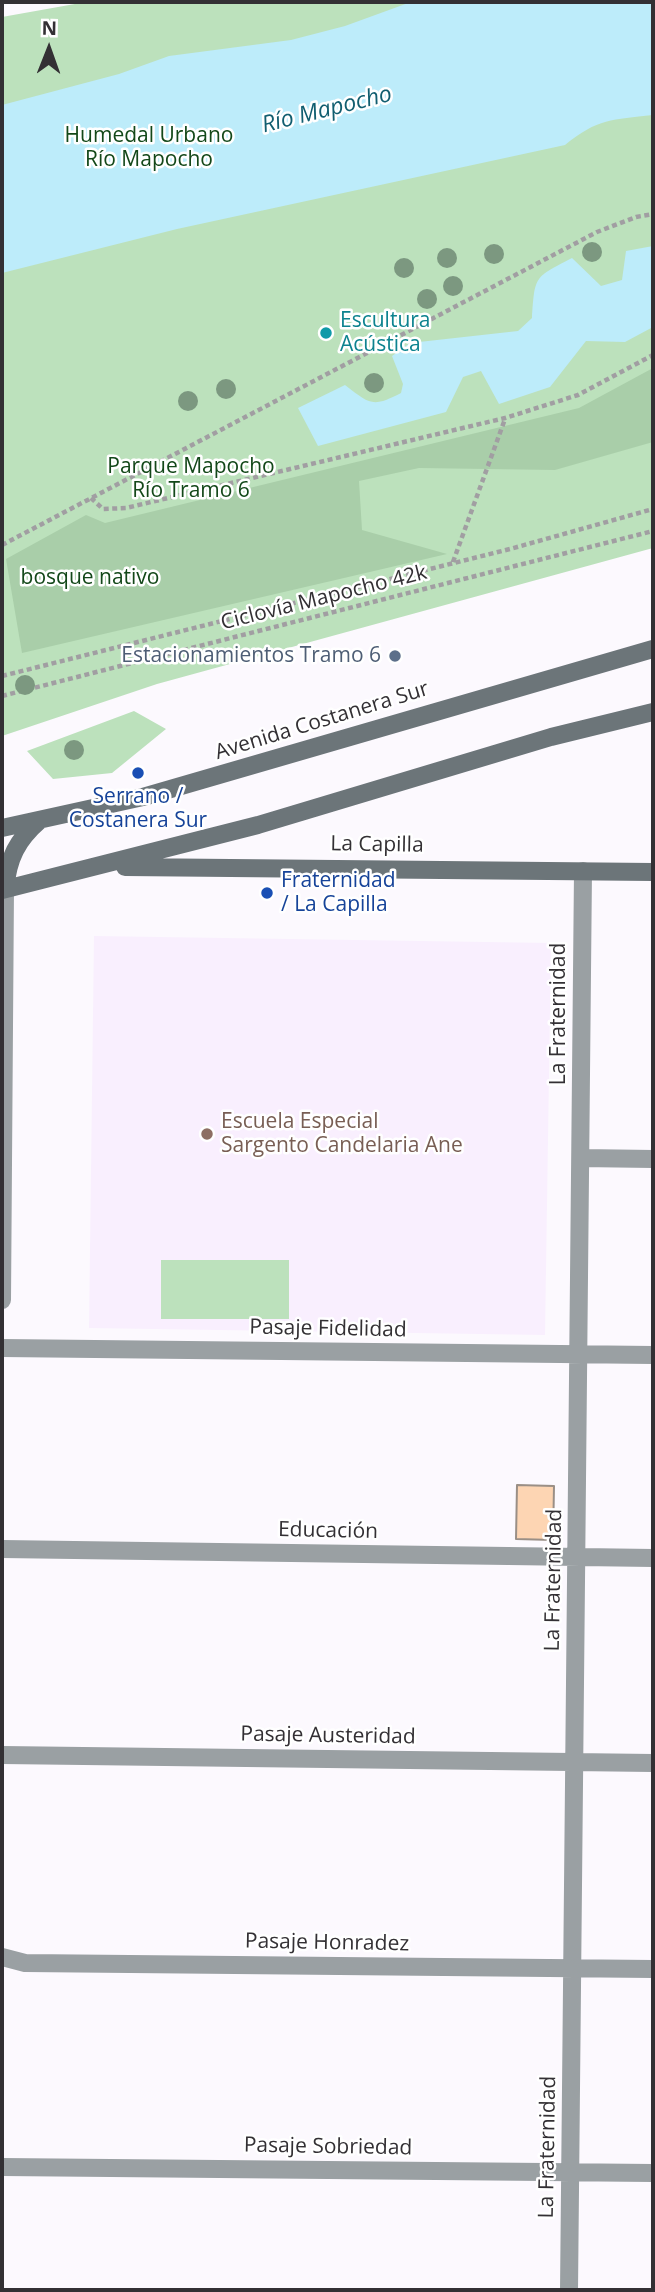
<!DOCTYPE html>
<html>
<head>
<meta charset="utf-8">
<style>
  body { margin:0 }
  #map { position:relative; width:655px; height:2292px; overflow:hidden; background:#fcf9fe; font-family:"Open Sans",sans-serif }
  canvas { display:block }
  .frame { position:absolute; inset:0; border:4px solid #333034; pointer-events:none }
  .north { position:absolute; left:14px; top:14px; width:70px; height:70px; -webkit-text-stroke:5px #fff; paint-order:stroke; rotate:1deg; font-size:19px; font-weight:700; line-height:28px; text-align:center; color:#333034 }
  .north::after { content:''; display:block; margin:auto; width:24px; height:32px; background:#333034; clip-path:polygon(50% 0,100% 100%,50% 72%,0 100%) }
</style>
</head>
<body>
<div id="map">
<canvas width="655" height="2292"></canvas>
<div class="frame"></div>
<div class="north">N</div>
</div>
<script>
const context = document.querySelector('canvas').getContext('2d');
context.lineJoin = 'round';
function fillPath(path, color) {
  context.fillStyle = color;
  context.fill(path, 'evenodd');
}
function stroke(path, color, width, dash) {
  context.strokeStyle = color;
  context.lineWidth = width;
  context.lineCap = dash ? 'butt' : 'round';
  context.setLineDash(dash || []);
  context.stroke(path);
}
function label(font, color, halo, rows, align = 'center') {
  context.font = font + ' "Open Sans",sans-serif';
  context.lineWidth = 5;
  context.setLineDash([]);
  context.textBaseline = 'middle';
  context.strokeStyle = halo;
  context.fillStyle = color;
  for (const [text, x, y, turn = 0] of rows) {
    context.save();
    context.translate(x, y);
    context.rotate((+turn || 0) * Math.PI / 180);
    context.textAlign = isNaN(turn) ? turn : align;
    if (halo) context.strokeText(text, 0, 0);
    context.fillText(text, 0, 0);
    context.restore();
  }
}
fillPath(new Path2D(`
  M94 936 551 943 545 1335 89 1328Z`), '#f9effe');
fillPath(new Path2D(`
  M86 2H653V548L157 684 2 736V17Z
  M134 711 166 729 112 773 53 779 27 751Z
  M161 1260H289V1319H161Z`), '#bce1bc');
fillPath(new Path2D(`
  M653 368V442L555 470 419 468 359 481 362 530 447 554 22 653 6 559 86 515 105 523 579 408Z`), '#a9cea9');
fillPath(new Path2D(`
  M411 2H653V115C612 120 598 118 565 145L177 229 2 273V105L119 74 169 56 291 40 345 26Z
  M653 246V327L625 342 586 341 550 387 499 404 481 371 463 377 446 412 318 446 298 408 345 385C370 404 372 408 401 393L403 384 392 356 410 343 518 331 532 318C535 275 534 278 572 258L601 286 622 280 626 251Z`), '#bdecfa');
const building = new Path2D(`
  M517 1485 554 1486 553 1540 516 1539Z`);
fillPath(building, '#fdd5b3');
stroke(building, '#9a8f86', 2);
stroke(new Path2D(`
  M91 498 103 509 126 508 505 418 578 395 653 355
  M2 545 597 232 636 217 653 214
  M453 562 505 419
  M2 676 510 549 653 509
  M2 696 653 531`), '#a19ea2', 4.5, [5, 3.5]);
stroke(new Path2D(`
  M581 1158 653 1159
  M2 1300 5 889
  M2 1348 653 1355
  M2 1549 653 1558
  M2 1755 653 1763
  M2 1957 25 1963 653 1969
  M2 2167 653 2173
  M569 2290 583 871`), '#9aa0a3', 18);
stroke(new Path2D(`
  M2 828 143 797 653 649
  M125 867 653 872
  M5 889C8 858 17 840 40 820
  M2 890 258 825 551 737 653 712`), '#6c7579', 18);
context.fillStyle = '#7c9880';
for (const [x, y] of [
  [592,252],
  [494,254],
  [447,258],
  [404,268],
  [453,286],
  [427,299],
  [374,383],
  [226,389],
  [188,401],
  [25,685],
  [74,750]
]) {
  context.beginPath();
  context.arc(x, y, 10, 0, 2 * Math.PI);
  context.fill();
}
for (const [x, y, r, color] of [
  [326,333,7,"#0f9aa8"],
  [395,656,7,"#5c6f8a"],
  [138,773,7,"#1a4fb4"],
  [267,893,7,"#1a4fb4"],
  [207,1134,7,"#8d6e63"]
]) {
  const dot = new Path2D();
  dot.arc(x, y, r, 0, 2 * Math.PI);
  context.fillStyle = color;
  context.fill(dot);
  stroke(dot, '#fff', 2.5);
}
label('21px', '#134819', '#fff', [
  ["Humedal Urbano",149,136],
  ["Río Mapocho",149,160],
  ["Parque Mapocho",191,467],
  ["Río Tramo 6",191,491],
  ["bosque nativo",90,578]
]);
label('21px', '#0d838f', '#fff', [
  ["Escultura",340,321],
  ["Acústica",340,345]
], 'left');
label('21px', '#333034', '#fff', [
  ["Ciclovía Mapocho 42k",324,598,-14],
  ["Avenida Costanera Sur",322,721,-17],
  ["La Capilla",377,845,1],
  ["La Fraternidad",559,1014,-90],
  ["Pasaje Fidelidad",328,1329,1],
  ["Educación",328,1531,1],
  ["La Fraternidad",554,1580,-89],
  ["Pasaje Austeridad",328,1736,1],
  ["Pasaje Honradez",327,1943,1],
  ["Pasaje Sobriedad",328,2147,1],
  ["La Fraternidad",548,2147,-89]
]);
label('21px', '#4e5e75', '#fff', [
  ["Estacionamientos Tramo 6",381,656]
], 'right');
label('21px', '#164399', '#fff', [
  ["Serrano /",138,797],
  ["Costanera Sur",138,821],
  ["Fraternidad",281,881,"left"],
  ["/ La Capilla",281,905,"left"]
]);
label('21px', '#785e54', '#fff', [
  ["Escuela Especial",221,1122],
  ["Sargento Candelaria Ane",221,1146]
], 'left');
label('italic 23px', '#115e70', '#fff', [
  ["Río Mapocho",327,110,-14]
]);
</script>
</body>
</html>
